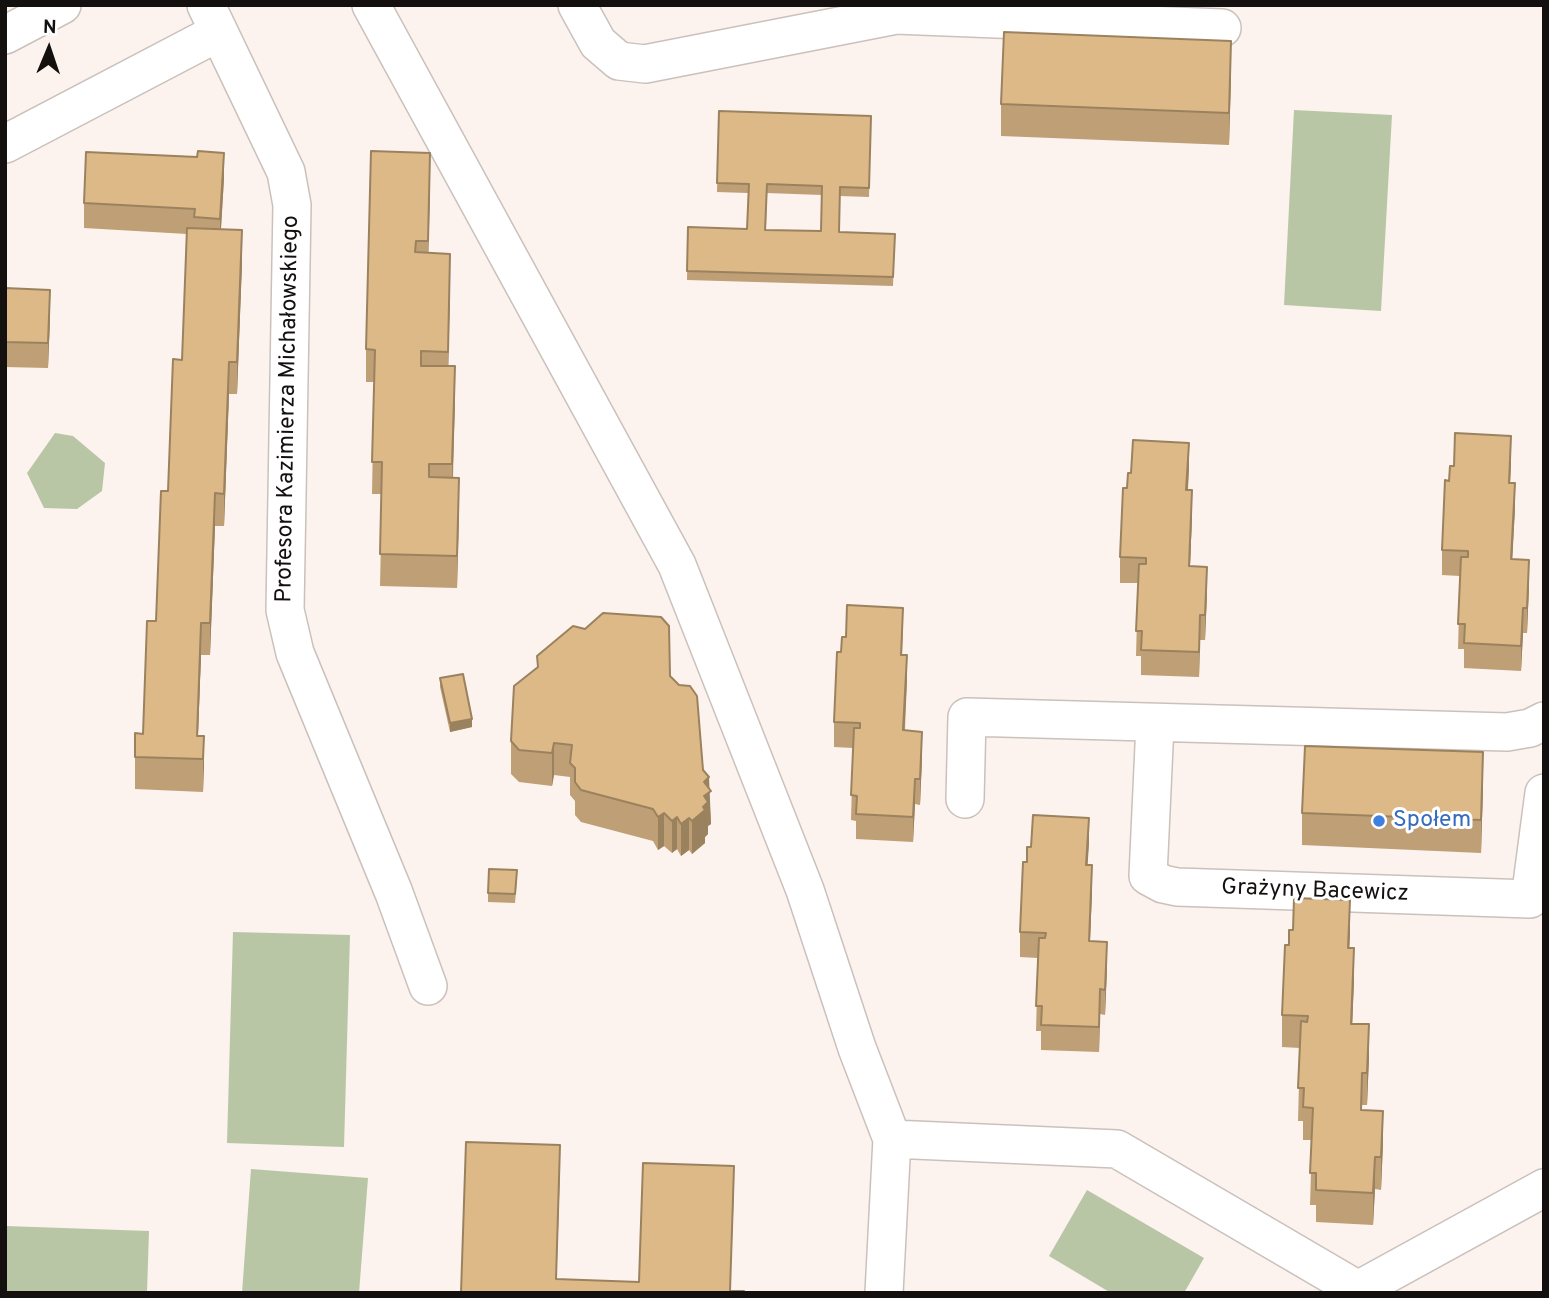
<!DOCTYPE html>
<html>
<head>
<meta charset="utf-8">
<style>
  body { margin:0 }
  #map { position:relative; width:1549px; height:1298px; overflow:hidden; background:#fcf2ee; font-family:Overpass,sans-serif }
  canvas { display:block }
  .frame { position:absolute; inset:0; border:7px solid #13100f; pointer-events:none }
  .north { position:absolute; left:14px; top:14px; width:70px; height:70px; -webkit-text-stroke:5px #fff; paint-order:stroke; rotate:2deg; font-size:19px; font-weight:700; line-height:28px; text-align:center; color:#13100f }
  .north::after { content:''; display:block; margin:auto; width:24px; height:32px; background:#13100f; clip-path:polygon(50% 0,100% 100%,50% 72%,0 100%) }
</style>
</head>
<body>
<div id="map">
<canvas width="1549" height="1298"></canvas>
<div class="frame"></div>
<div class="north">N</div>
</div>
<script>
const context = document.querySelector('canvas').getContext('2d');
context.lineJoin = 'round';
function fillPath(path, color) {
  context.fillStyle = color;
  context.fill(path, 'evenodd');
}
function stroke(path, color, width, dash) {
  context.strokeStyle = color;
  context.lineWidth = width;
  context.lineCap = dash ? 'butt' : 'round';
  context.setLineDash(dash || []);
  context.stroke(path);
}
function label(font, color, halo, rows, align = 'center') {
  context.font = font + ' Overpass,sans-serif';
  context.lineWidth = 6;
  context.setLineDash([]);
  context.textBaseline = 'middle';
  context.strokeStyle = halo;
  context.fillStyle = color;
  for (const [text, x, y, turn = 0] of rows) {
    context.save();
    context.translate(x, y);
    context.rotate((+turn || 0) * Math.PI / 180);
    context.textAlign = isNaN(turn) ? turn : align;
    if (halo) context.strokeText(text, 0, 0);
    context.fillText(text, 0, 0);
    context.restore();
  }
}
fillPath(new Path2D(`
  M1294 110 1392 115 1381 311 1284 305Z
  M55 433 73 436 105 463 102 491 77 509 44 508 27 473Z
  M233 932 350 935 344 1147 227 1143Z
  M251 1169 368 1178 359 1293H242Z
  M1087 1190 1204 1258 1184 1293H1111L1049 1256Z
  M5 1226 149 1231 147 1293H5Z`), '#b8c6a5');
const minor = new Path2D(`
  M206 5 286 172 292 205 285 610 295 653 394 893 428 986
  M371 5 677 565 805 890 857 1048 892 1139 884 1293
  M577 5 598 43 619 61 645 64 896 15 1222 28
  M5 35 62 5
  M5 144 219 32
  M1155 724 1148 876 1163 884 1177 887 1530 899 1544 793
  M965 799 967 717 1507 732 1530 728 1544 721
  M892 1139 1117 1149 1358 1290
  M1358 1293V1290L1544 1188`);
stroke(minor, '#cac1bd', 40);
stroke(minor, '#fff', 37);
fillPath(new Path2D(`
  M1231 73 1229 145 1001 136V104Z
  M719 111 871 116 869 197 840 196 839 232 895 234 893 286 687 280 688 227 747 229 748 193 717 192ZM767 193 822 195 821 231 766 230Z
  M224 178 221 229 242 263 237 394H229L224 526H215L210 655H201L198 736H204L203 792 135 789V757L143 734 156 621 168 491 182 360 187 234 84 228V203Z
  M430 185 428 253 450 286 448 366 455 399 453 478 459 510 457 588 380 586 382 494H372L374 382H366V349Z
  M5 288 50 315 48 368 5 367Z
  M1511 461 1510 483 1515 508 1512 559 1529 585 1527 633H1523L1521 671 1464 668V649H1458L1460 576 1442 575V550L1449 481Z
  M1189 468 1188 490 1192 516 1190 566 1207 592 1205 640H1200L1199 677 1141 675V656H1136L1138 583H1120V557L1127 488Z
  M903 633 902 655 907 680 905 730 922 757 920 805 915 804 913 842 856 839V821L851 820 853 748 834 747V722L841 652Z
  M670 676 703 770 709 790 711 824 708 826V834L705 837V843L692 854 689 850 681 856 677 849 672 853 664 846 658 850 653 841 581 822 575 815V801L570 795V777L554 775 552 786 519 782 511 774V741Z
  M440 678 472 727 450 732 440 687Z
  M1483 785 1481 853 1302 845V813Z
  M1089 843 1087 865 1092 890 1090 941 1107 967 1105 1015 1100 1014 1099 1052 1041 1050V1031H1036L1038 958 1020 957V932L1027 862 1031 847Z
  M517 879 515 903 488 902V893Z
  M1350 933 1349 948 1354 980 1352 1024 1369 1057 1367 1105H1362V1110L1383 1143 1381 1190 1375 1189 1373 1225 1316 1222V1205H1310L1312 1140H1303V1121H1298L1300 1048 1282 1047V1015L1289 945Z`), '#bf9f75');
fillPath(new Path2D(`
  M1231 41V73L1229 145V113Z
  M224 153V178L220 244V219Z
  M430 153V185L428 273V241Z
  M242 230V263L237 394V362Z
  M450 254V286L448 384V352Z
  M50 290V315L48 368V343Z
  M229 362V394L224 526V494Z
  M455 366V399L452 496V464Z
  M1511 436V461L1509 508V483Z
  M1189 443V468L1186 515V490Z
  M459 478V510L457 588V556Z
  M1515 483V508L1511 584V559Z
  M1192 490V516L1189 591V566Z
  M215 493V526L210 655V623Z
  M1529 560V585L1527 633V608Z
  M1207 567V592L1205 640V615Z
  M1523 608V633L1521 671V646Z
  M1200 615V640L1199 677V652Z
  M201 623V655L197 759V736Z
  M907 655V680L903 755V730Z
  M472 719V727L450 732V723Z
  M922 732V757L920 805V779Z
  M204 736V768L203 792V759Z
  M554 743V775L552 786V753Z
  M1483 752V785L1481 853V820Z
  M709 777 711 824 708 826V834L705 837V843L692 854V821L704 782Z
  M915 779V804L913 842V817Z
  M664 813V846L658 850V817Z
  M677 817V849L672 853V821Z
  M689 818V850L681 856V824Z
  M1089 818V843L1086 890V865Z
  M1092 865V890L1089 966V941Z
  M1350 900V933L1348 980V948Z
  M1107 942V967L1105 1015V990Z
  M1354 948V980L1351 1056V1024Z
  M1100 989V1014L1099 1052V1027Z
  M1369 1024V1057L1367 1105V1073Z
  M1383 1111V1143L1381 1190V1157Z
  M560 1145V1170L556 1293Z
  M1375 1157V1189L1373 1225V1193Z
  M734 1166V1191L730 1293Z`), '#9b825f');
const building = new Path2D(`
  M1004 32 1231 41 1229 113 1001 104Z
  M719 111 871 116 869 188 840 187 839 232 895 234 893 277 687 271 688 227 747 229 749 184 717 183ZM767 184 822 186 821 231 765 230Z
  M198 151 224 153 220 219 194 217 195 209 84 203 86 152 197 157Z
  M371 151 430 153 428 241H416L415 252 450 254 448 352 421 351V366H455L452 464H429V477L459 478 457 556 380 554 382 462H372L375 350 366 349Z
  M187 228 242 230 237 362H229L224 494 215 493 210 623H201L197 736H204L203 759 135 757V733L143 734 147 621H156L161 491H168L173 359 182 360Z
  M5 288 50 290 48 343 5 342Z
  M1455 433 1511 436 1509 483H1515L1511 559 1529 560 1527 608H1523L1521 646 1464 643 1465 624H1458L1461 557H1468V551L1442 550 1445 480 1449 481 1450 466H1454Z
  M1133 440 1189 443 1186 490H1192L1189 566 1207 567 1205 615H1200L1199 652 1141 650 1142 631H1136L1139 564H1146V558L1120 557 1123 488H1127L1128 473H1131Z
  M847 605 903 608 901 655H907L903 730 922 732 920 779H915L913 817 856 814 857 796 851 795 854 728H860V723L834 722 837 652H841L842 637H846Z
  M603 613 661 617 669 626 670 676 679 685 690 686 697 696 703 770 709 777 704 782 711 791 704 796 708 802 703 807 705 810 692 821 689 818 681 824 677 817 672 821 664 813 658 817 653 809 581 790 575 782V768L570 763 572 745 554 743 552 753 519 750 511 741 514 686 538 667 537 656 573 626 585 629Z
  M463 674 472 719 450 723 440 678Z
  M1305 746 1483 752 1481 820 1302 813Z
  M1033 815 1089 818 1086 865H1092L1089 941 1107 942 1105 990 1100 989 1099 1027 1041 1025 1042 1006H1036L1039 938H1045L1046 933 1020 932 1023 862H1027V847H1031Z
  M489 869 517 870 515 894 488 893Z
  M1294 898 1350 900 1348 948H1354L1351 1024H1369L1367 1073H1362L1361 1110 1383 1111 1381 1157H1375L1373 1193 1316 1190V1173H1310L1313 1108 1303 1107 1304 1088H1298L1301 1021 1307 1022 1308 1016 1282 1015 1285 945H1289V930H1293Z
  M466 1142 560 1145 556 1279 639 1282 643 1163 734 1166 730 1291H744V1293H461Z`);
fillPath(building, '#deb988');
stroke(building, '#9b825f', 2);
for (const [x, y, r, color] of [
  [1379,821,7,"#3f7fe0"]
]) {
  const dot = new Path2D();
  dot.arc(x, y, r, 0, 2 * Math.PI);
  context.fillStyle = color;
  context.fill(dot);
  stroke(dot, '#fff', 2.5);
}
label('23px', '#13100f', '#fff', [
  ["Profesora Kazimierza Michałowskiego",289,409,-89],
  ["Grażyny Bacewicz",1315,892,2]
]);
label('23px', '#366cbe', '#fff', [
  ["Społem",1393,821]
], 'left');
</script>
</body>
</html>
